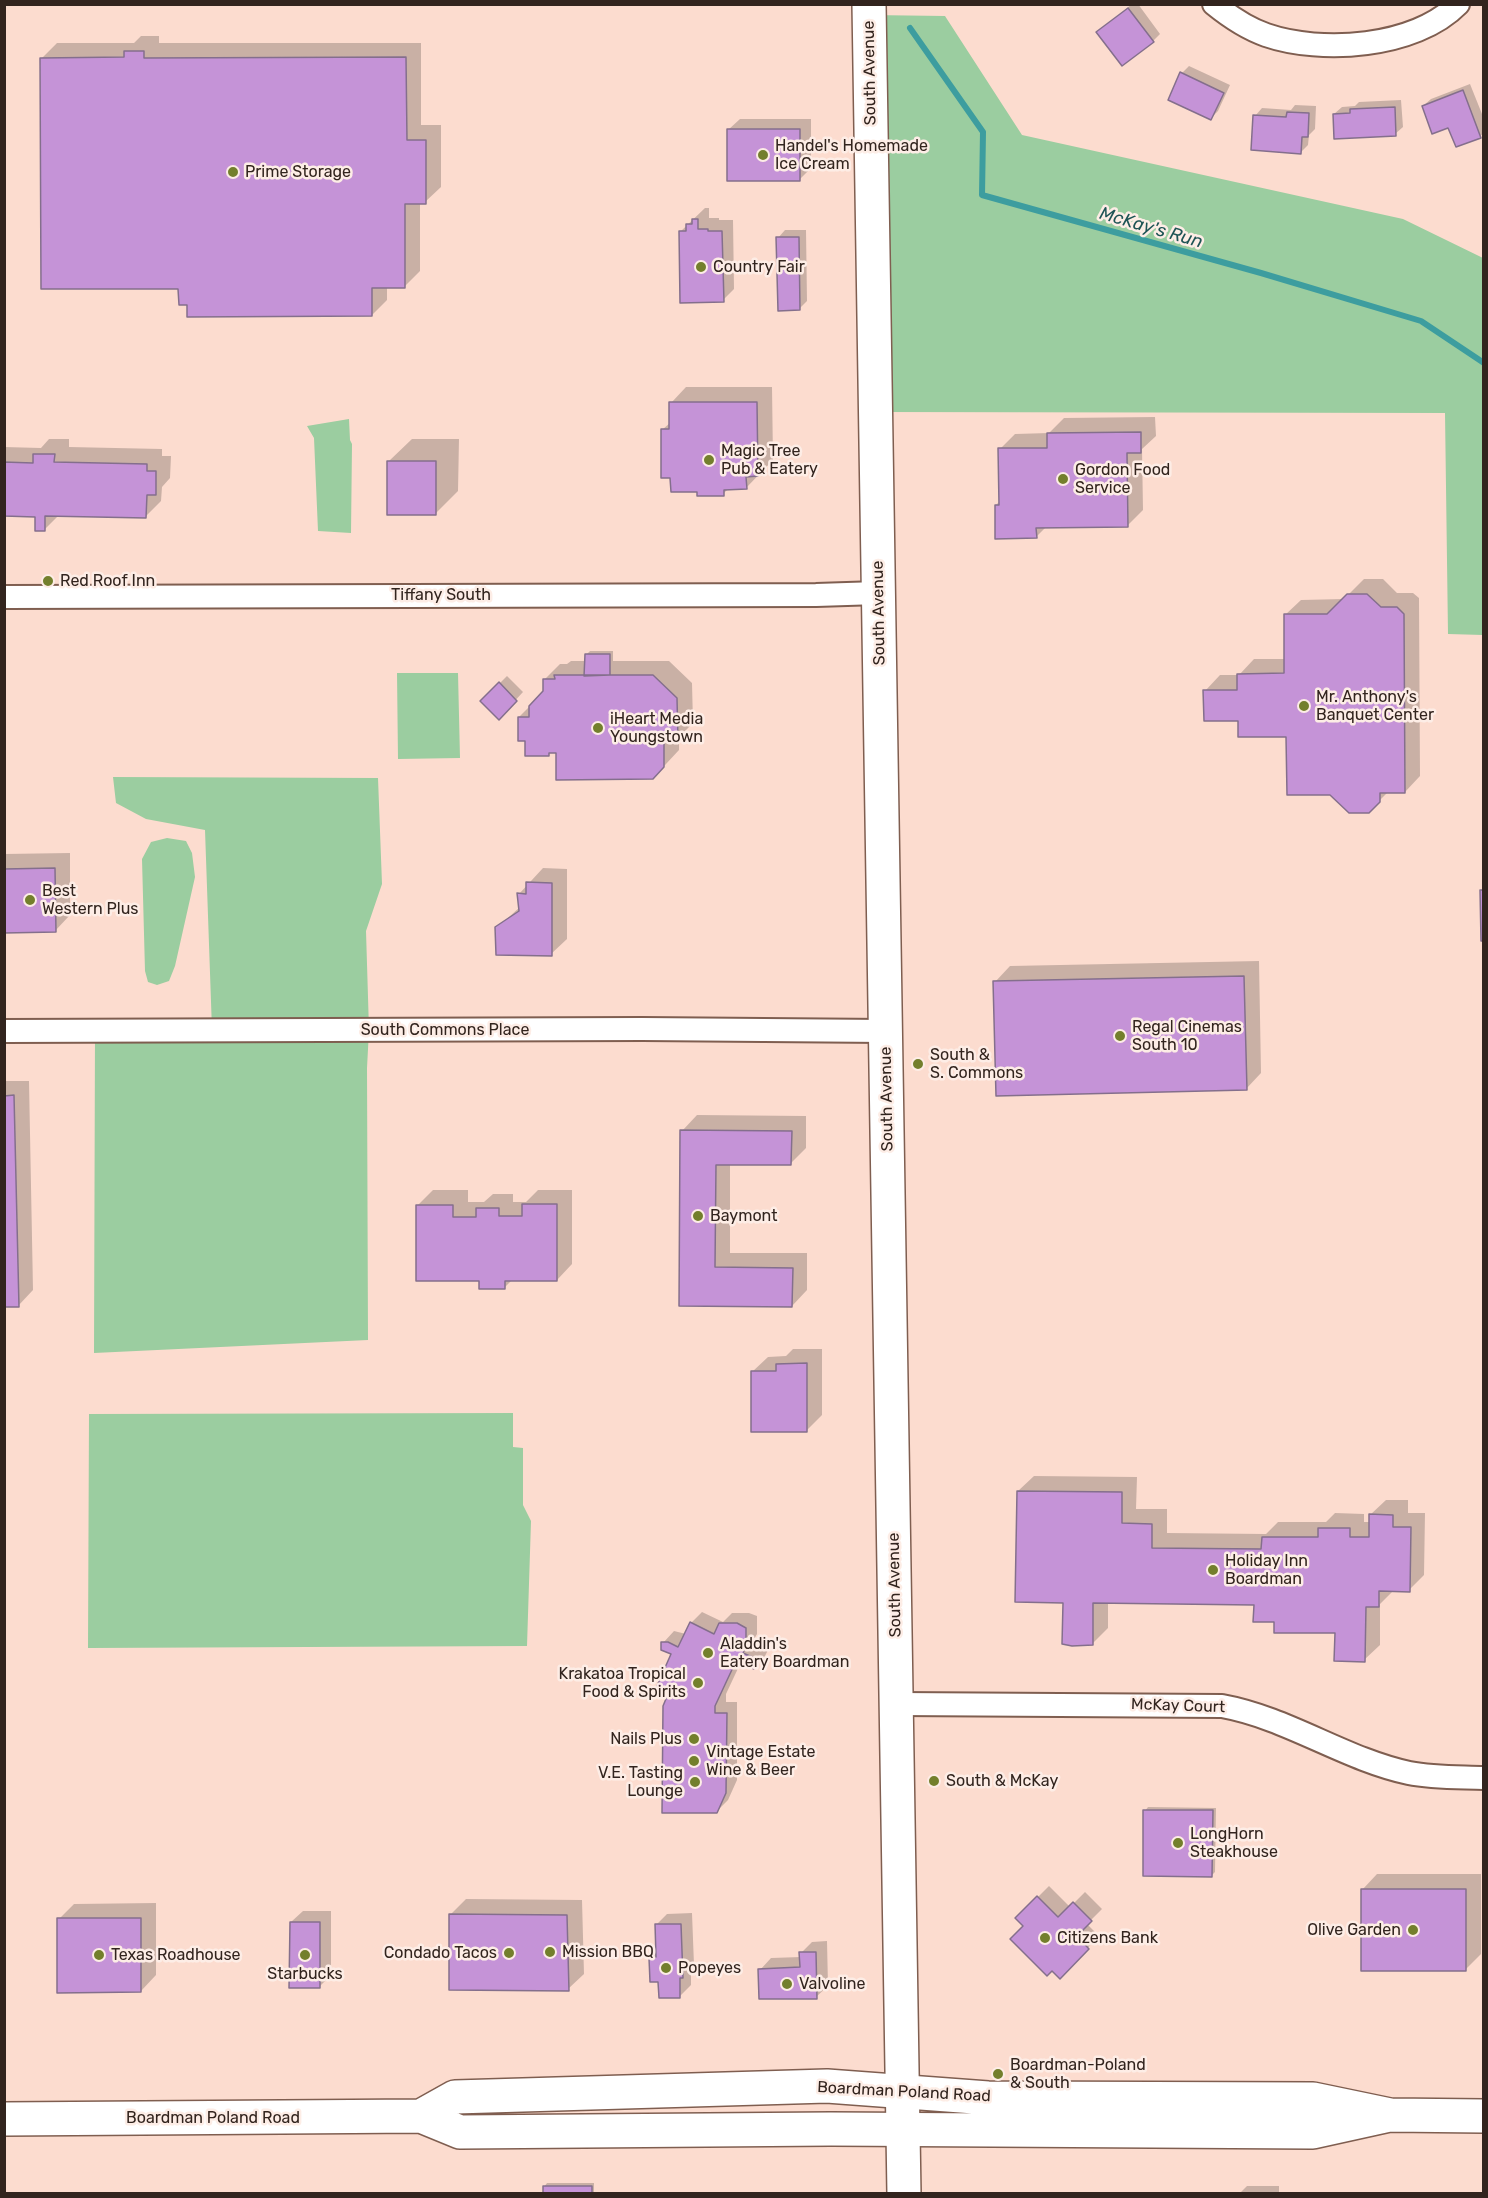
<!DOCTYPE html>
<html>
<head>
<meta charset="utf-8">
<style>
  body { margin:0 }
  #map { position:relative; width:1488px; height:2198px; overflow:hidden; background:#fcdccf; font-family:Rubik,sans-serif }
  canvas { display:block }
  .frame { position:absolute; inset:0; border:6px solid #32241e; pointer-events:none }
</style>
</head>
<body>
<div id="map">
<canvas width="1488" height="2198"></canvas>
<div class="frame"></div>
</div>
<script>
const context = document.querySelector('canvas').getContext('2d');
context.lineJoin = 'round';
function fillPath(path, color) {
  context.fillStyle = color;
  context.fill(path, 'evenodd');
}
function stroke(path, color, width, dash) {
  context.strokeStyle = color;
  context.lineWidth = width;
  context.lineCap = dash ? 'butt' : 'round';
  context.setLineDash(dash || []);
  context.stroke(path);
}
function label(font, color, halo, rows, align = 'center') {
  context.font = font + ' Rubik,sans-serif';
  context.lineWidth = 5;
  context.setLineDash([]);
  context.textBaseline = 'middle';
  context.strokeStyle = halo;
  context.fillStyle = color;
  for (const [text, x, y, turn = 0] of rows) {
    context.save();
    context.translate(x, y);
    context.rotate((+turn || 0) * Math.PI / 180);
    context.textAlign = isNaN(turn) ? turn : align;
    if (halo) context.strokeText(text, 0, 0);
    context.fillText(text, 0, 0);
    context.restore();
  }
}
fillPath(new Path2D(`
  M870 15 945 16 1022 135 1403 219 1483 258V635L1448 634 1445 413 876 412Z
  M349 419 350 440 352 444 351 533 318 531 314 438 307 426Z
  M397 673H458L460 758 398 759Z
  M113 777 378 778 382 884 366 931 369 1030 367 1068 368 1340 94 1353 95 1031 212 1030 205 830 146 819 116 803Z
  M167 838 186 841 192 853 195 877 175 966 169 981 157 985 148 982 145 971 142 859 151 842Z
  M513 1413V1447L523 1448V1505L531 1521 527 1646 88 1648 89 1414Z`), '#9bcda0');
fillPath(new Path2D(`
  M1132 4H1138L1160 34 1153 41 1098 32Z
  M141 36H159V43H421V125H441V187L425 202H420V271L405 286H387V300L372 315 188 304 42 58 57 43H134Z
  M1189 66 1230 85 1218 111 1211 118 1182 73Z
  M1470 84 1484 119V133L1480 136 1449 126 1423 106 1431 99Z
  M1401 100 1403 127 1395 134 1334 114 1342 107 1355 106 1359 102Z
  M1295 105 1316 106 1315 129 1309 135 1308 145 1301 152 1255 116 1262 108 1291 110Z
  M740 119H811V168L799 180 728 130Z
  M705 208H709V218H719V220H733L734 289 723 300 680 232Z
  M785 230H806L807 301 799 309 778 238Z
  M686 387H772L773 460 746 488H729L723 494 662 430 671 422V403Z
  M1155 417 1156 436 1142 449 1143 510 1127 526 1046 527 1036 537 996 505 1000 501V449L1015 434 1049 433 1064 418Z
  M49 439H69V447L162 449V456H171L170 478 162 487 161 501 146 516 60 514 45 529 36 515H4V447L41 448Z
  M412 439H459L458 491 435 514 389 461Z
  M1364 579H1383L1397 593H1413L1419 598 1420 776 1405 792H1388L1369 811 1287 735 1240 719 1205 691 1220 675H1239L1254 659H1286L1285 615 1301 600 1344 599Z
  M590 651H613V661H669L692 683 693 723 679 737V750L653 778 558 751H551L548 754 526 739 519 717 544 692V680L560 664H567L571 661H586V655Z
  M507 676 523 692 499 718 482 701Z
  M70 853V915L55 931H4V854Z
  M543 868 567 869V939L551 954 497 928 520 907 519 894Z
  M1259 961 1261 1073 1246 1089 995 982 1010 966Z
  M4 1081H29L33 1290 18 1306H4Z
  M697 1115 806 1116V1148L791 1163H730V1253H807V1290L792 1306 680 1305 682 1131Z
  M433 1190H468V1202H484L493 1194H513V1202H526L538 1190H572V1264L557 1280H512L505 1287 480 1280 417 1206Z
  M793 1349H822V1415L807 1430 752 1372 768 1357 786 1356Z
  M1034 1476 1137 1477 1136 1509H1167V1533L1266 1534 1278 1522H1326L1335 1513 1364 1514V1522H1370V1515L1386 1500H1408V1513H1425L1424 1575 1409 1590H1394L1380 1604V1645L1364 1660 1336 1632 1255 1604 1108 1602V1628L1092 1644 1065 1601 1018 1491Z
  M702 1612 723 1622 732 1613H749L757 1616V1634L753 1641 769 1648 765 1656 754 1668 741 1662 726 1694V1702H737V1780L728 1800 716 1812 670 1693 673 1654 663 1643 674 1631 686 1634 691 1623Z
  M1148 1807 1216 1808 1215 1872 1212 1875 1145 1811Z
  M1377 1874H1481V1954L1465 1970 1362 1890Z
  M1049 1886 1070 1907 1085 1892 1102 1909 1087 1924 1099 1936 1060 1977 1025 1926 1017 1918Z
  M466 1899 582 1900 584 1974 568 1989 451 1914Z
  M156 1903V1975L141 1991 59 1919 74 1904Z
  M303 1911H331V1975L319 1987 291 1922Z
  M692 1913 694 1965 691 1969V1985L680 1996 659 1980 650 1958 657 1952 656 1925 667 1914Z
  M827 1941 828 1986 816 1997 760 1970 771 1958 801 1957V1953L812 1942Z
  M547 2183H594V2194H544V2187Z
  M1247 2186H1279V2194H1239Z`), '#0003');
stroke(new Path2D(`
  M910 28 983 132 982 195 1261 273 1421 321 1484 363`), '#3d9d9f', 6);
const building = new Path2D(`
  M1128 8 1154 42 1122 66 1096 32Z
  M124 51H144V58L406 57 407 140H426V204H405V288H372V316L187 317V305H179L178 289H41L40 58 124 57Z
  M1180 72 1224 93 1211 120 1168 100Z
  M1463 90 1481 138 1456 147 1448 128 1432 134 1422 106Z
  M1395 107 1396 136 1334 139 1333 114 1350 113V109Z
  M1287 112 1309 113 1308 137H1302L1301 154 1251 150 1253 115 1286 117Z
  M727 129H800V181H727Z
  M692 219H698V229H708V231H722L724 302 680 303 679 231H686V224H692Z
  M776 237H799L800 310 778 311Z
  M669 402H757L758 476 746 477 747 489 724 490V496H697V492H671L670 478H661V429H669Z
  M1141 432V453H1127L1128 527 1036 528 1037 538 995 539V505H999L998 448H1047V433Z
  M33 454H55L54 462 147 464V471H156V495H147L146 518 45 516V531H35V517L4 516V462L33 463Z
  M387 461H436V515H387Z
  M1347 594H1367L1381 607H1397L1404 614 1405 793H1380V802L1369 813H1349L1330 795H1287L1286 737H1238V721H1204L1203 690H1237V674L1284 673V614H1327Z
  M585 654H610V675L584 676Z
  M554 675H653L677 698 678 740H664V767L653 779 556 780V753H549V756H525V741H518V717H529V706L543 691V679H555Z
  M499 682 517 701 499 720 480 701Z
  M55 868 56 932 4 933V869Z
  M526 882 552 883V956L496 955 495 927 519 911 517 893 526 894Z
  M1480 890H1484V941H1481Z
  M1244 976 1247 1090 996 1096 993 981Z
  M14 1095 19 1307H4V1096Z
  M680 1130 792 1131 791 1165H716L715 1267 793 1268 792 1307 679 1306Z
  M522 1204H557V1281H505V1289H479V1281H416V1205H453V1217H476V1208H499V1216H522Z
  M807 1363V1432H751V1371H776V1364Z
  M1017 1491 1122 1492V1523L1152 1524V1548L1261 1549 1262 1537H1318V1528H1350V1537H1369V1514L1393 1515V1527H1411L1410 1592 1379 1591V1607H1366L1365 1662 1334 1661 1335 1633H1274V1622H1253L1254 1605 1093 1603V1645L1072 1646 1062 1644 1063 1603 1015 1602Z
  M690 1622 714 1634 719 1623H737L746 1628V1646L743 1653 759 1660 754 1669 736 1661 715 1706V1713H727L726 1793 717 1813H662L663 1706 668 1694 656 1688 671 1654 661 1650V1642H668L678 1647Z
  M1143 1810H1213L1212 1877 1143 1876Z
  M1361 1889H1466V1971H1361Z
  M1037 1896 1058 1917 1073 1902 1092 1921 1077 1936 1089 1949 1060 1979 1052 1971 1047 1976 1010 1939 1023 1926 1015 1918Z
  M449 1914 567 1915 569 1991 449 1990Z
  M57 1918H141V1992L57 1993Z
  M290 1922H320V1988H289Z
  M655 1924H681L683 1978H680V1998H659L658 1982H650L649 1958 656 1957Z
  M799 1952H816L817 1999H759L758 1969 800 1967Z
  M543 2186H592V2194H543Z`);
fillPath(building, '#c593d7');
stroke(building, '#846f8c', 1.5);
const street = new Path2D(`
  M1214 4C1230 17 1246 28 1266 35 1321 54 1415 48 1458 4
  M4 597 816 595 878 593
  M4 1031 642 1029 886 1031
  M897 1704 1222 1706C1288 1718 1344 1759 1409 1773 1434 1778 1459 1777 1484 1778`);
const secondary = new Path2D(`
  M869 4 904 2194`);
const primary = new Path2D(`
  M421 2116 455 2097 827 2086 988 2098 1313 2099 1390 2115 1484 2116
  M4 2119 421 2116 460 2132 831 2129 1313 2132 1390 2115`);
stroke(street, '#7f5e50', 26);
stroke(secondary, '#7f5e50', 36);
stroke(primary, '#7f5e50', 36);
stroke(street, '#fff', 22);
stroke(secondary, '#fff', 33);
stroke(primary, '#fff', 33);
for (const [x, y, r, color] of [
  [763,155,6,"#737f2c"],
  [233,172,6,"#737f2c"],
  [701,267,6,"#737f2c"],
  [709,460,6,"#737f2c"],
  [1063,479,6,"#737f2c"],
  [48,581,6,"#737f2c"],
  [1304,706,6,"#737f2c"],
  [598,728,6,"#737f2c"],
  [30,900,6,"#737f2c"],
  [1120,1036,6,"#737f2c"],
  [918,1064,6,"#737f2c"],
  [698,1216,6,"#737f2c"],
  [1213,1570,6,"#737f2c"],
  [708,1653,6,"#737f2c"],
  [698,1683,6,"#737f2c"],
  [694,1739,6,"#737f2c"],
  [694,1761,6,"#737f2c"],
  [934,1781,6,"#737f2c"],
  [695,1782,6,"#737f2c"],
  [1178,1843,6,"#737f2c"],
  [1413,1930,6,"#737f2c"],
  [1045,1938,6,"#737f2c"],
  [550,1952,6,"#737f2c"],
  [509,1953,6,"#737f2c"],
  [99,1955,6,"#737f2c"],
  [305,1955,6,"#737f2c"],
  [666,1968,6,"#737f2c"],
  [787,1984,6,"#737f2c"],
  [998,2074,6,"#737f2c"]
]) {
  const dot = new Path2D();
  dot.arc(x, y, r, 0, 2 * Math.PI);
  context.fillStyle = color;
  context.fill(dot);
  stroke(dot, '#fdede6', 2);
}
label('16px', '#32241e', '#fdede6', [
  ["South Avenue",870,73,-91],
  ["Tiffany South",441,595],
  ["South Avenue",879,613,-91],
  ["South Commons Place",445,1030],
  ["South Avenue",887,1099,-91],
  ["South Avenue",895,1585,-91],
  ["McKay Court",1178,1706,2],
  ["Boardman Poland Road",904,2092,3],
  ["Boardman Poland Road",213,2118]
]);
label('16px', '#32241e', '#fdede6', [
  ["Handel's Homemade",775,146],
  ["Ice Cream",775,164],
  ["Prime Storage",245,172],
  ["Country Fair",713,267],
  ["Magic Tree",721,451],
  ["Pub & Eatery",721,469],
  ["Gordon Food",1075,470],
  ["Service",1075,488],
  ["Red Roof Inn",60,581],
  ["Mr. Anthony's",1316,697],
  ["Banquet Center",1316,715],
  ["iHeart Media",610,719],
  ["Youngstown",610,737],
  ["Best",42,891],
  ["Western Plus",42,909],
  ["Regal Cinemas",1132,1027],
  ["South 10",1132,1045],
  ["South &",930,1055],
  ["S. Commons",930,1073],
  ["Baymont",710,1216],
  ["Holiday Inn",1225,1561],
  ["Boardman",1225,1579],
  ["Aladdin's",720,1644],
  ["Eatery Boardman",720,1662],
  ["Krakatoa Tropical",686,1674,"right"],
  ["Food & Spirits",686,1692,"right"],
  ["Nails Plus",682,1739,"right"],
  ["Vintage Estate",706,1752],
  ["Wine & Beer",706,1770],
  ["V.E. Tasting",683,1773,"right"],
  ["Lounge",683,1791,"right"],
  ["South & McKay",946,1781],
  ["LongHorn",1190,1834],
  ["Steakhouse",1190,1852],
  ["Olive Garden",1401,1930,"right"],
  ["Citizens Bank",1057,1938],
  ["Mission BBQ",562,1952],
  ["Condado Tacos",497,1953,"right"],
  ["Texas Roadhouse",111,1955],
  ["Popeyes",678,1968],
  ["Starbucks",305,1974,"center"],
  ["Valvoline",799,1984],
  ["Boardman-Poland",1010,2065],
  ["& South",1010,2083]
], 'left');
label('italic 18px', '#1e5455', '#fdede6', [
  ["McKay's Run",1151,228,16]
]);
</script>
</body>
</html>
